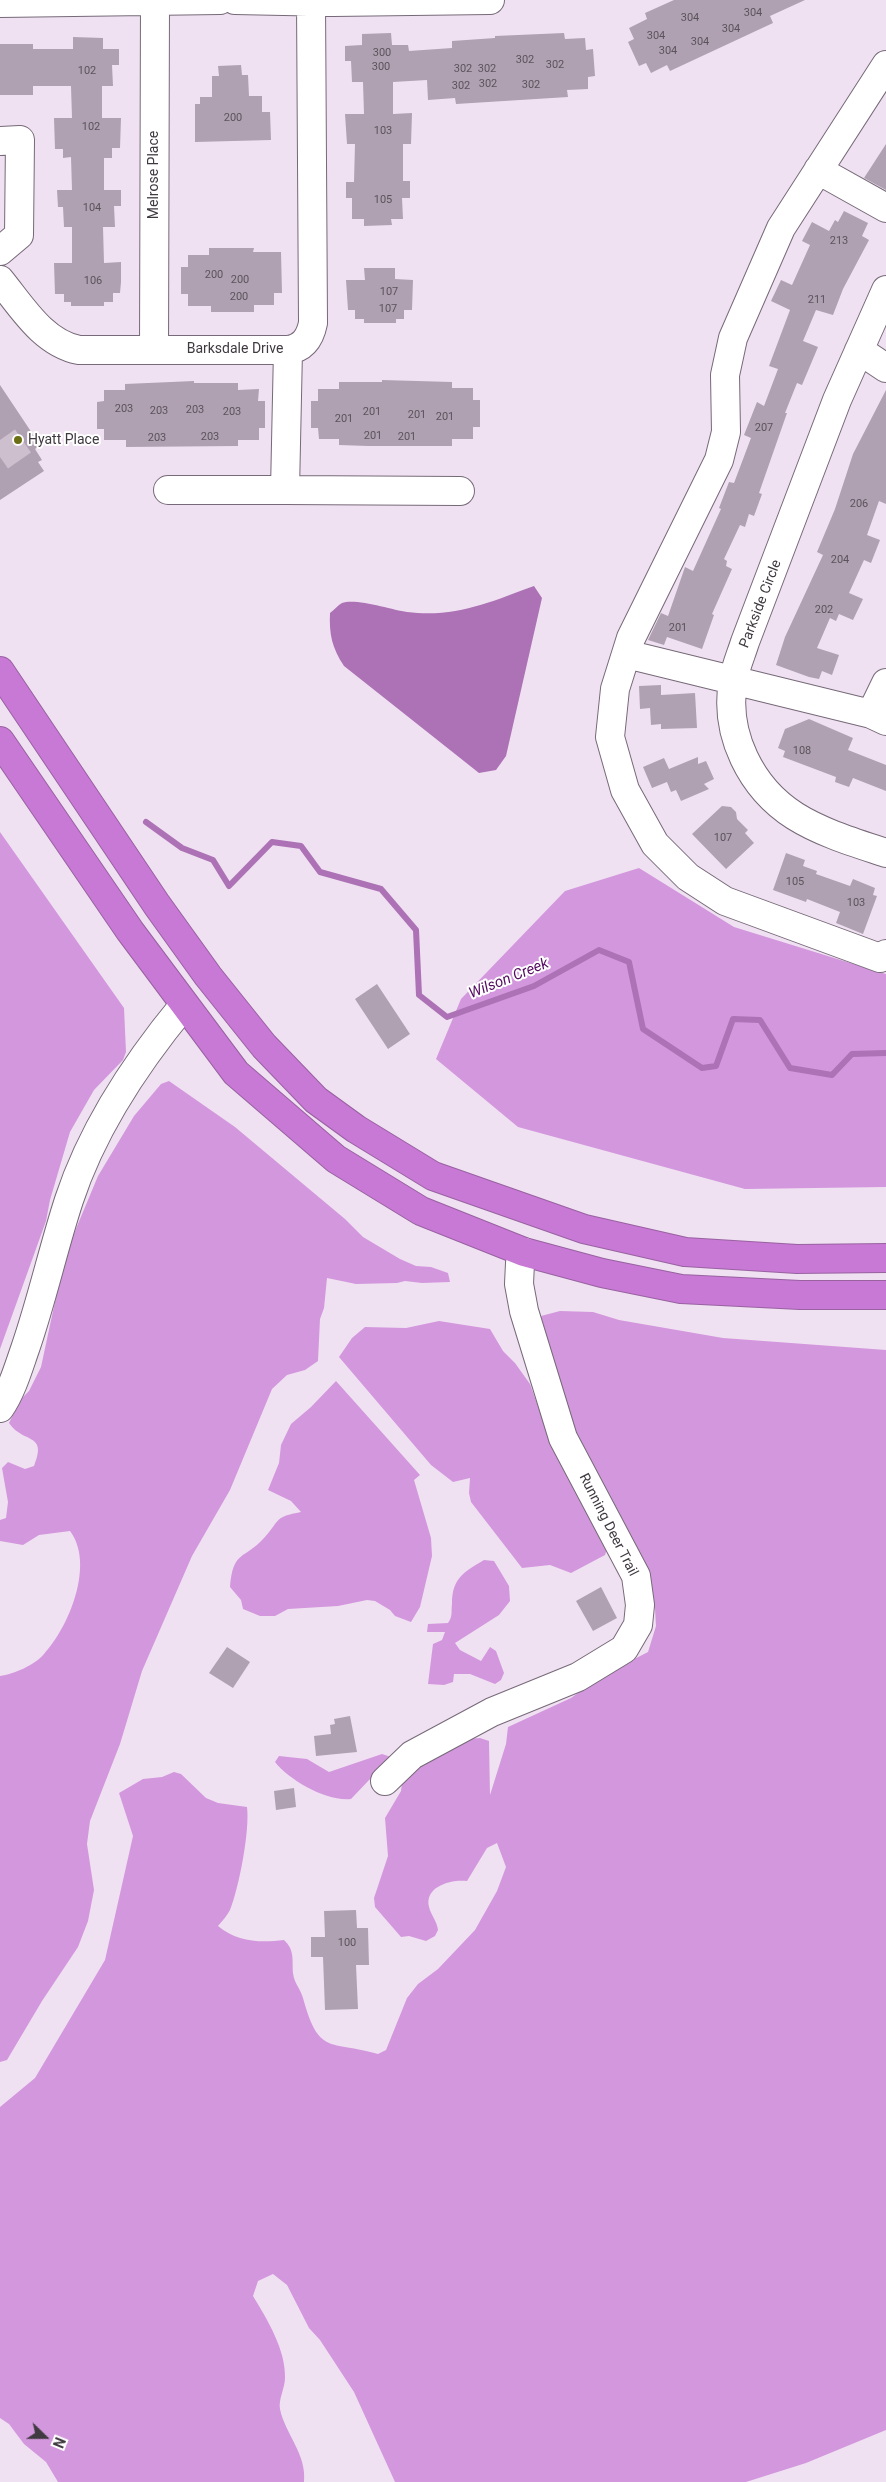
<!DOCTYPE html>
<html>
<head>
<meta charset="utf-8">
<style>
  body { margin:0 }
  #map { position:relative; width:886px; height:2482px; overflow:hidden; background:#f0e1f2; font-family:Roboto,sans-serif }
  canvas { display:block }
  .north { position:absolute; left:20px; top:2412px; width:50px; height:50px; -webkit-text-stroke:4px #fff; paint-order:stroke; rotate:112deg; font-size:14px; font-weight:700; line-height:20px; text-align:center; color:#3f3940 }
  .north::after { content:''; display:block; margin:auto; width:18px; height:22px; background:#3f3940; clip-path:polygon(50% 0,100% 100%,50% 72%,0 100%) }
</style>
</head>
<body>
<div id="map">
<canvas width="886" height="2482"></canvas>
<div class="north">N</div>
</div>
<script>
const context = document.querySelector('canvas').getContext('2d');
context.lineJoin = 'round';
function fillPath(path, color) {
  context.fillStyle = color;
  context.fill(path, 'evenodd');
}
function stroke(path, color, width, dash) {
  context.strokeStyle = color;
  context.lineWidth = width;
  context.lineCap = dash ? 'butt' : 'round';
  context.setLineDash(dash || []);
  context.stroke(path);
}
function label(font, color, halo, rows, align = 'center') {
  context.font = font + ' Roboto,sans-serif';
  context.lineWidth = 4;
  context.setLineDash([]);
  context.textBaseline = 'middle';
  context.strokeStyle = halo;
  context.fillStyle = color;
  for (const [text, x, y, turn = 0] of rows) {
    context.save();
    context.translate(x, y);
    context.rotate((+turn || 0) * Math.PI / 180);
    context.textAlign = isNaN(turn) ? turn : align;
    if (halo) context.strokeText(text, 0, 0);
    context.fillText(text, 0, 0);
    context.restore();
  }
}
fillPath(new Path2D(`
  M0 832 124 1008 126 1052 123 1060 94 1090 70 1132 50 1200 46 1221 0 1349Z
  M639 868 734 927 886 974V1187L745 1189 518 1127 436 1059 461 999 565 891Z
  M169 1081 235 1127 345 1219 363 1237 400 1259 416 1266 431 1267 448 1273 450 1282 422 1283 405 1281 397 1283 356 1284 327 1278 324 1308 320 1319 318 1361 305 1370 287 1375 272 1389 230 1490 192 1556 142 1671 120 1744 90 1821 87 1844 94 1890 88 1921 78 1947 42 2001 7 2060 0 2062V1676C14 1674 35 1665 44 1654 69 1627 95 1564 70 1531L39 1535 23 1545 0 1541V1520L6 1518 8 1502 2 1468 8 1462 25 1469 34 1466C48 1432 23 1444 9 1423L21 1399 29 1391 41 1367 65 1255 98 1176 134 1116 161 1084Z
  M560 1311 593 1312 619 1320 723 1338 886 1350V2430L806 2463 746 2482H395L354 2392 320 2340 309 2328 287 2285 273 2274 258 2281 253 2296C267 2319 286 2350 285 2378 285 2388 278 2400 280 2409 285 2434 307 2454 304 2482H58L46 2462 24 2444 9 2424 0 2418V2107L35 2078 105 1960 133 1836 119 1793 143 1779 162 1777 174 1772 181 1774 206 1798 218 1803 247 1807C250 1830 239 1888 230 1910 227 1916 222 1921 218 1926 237 1942 260 1943 284 1940 295 1950 292 1960 293 1973 294 1983 300 1988 303 1998 319 2056 329 2040 378 2054L386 2050 407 1998 418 1984 438 1969 475 1930 497 1891 506 1867 497 1843 487 1848 467 1881C452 1879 424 1886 429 1907 431 1915 437 1921 438 1930L435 1936 426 1941 409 1936 401 1937 375 1907 374 1898 388 1856 385 1818 401 1791 403 1776 453 1740 480 1738 489 1741 490 1795 506 1744 508 1727 571 1698 603 1675 648 1652 656 1626 655 1609 577 1446 541 1316Z
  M439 1321 490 1329 503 1351 515 1363 530 1384 546 1429 601 1534 607 1549 605 1555 571 1573 550 1565 522 1568 471 1502 469 1493 470 1478 453 1482 431 1465 339 1357 352 1338 365 1327 406 1328Z
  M336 1381 420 1475 414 1480 431 1538 432 1556 420 1607 411 1622 395 1616 390 1610 375 1601 367 1600 338 1606 288 1609 275 1616H260L243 1609 241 1600 230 1587C233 1550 244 1560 264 1538 281 1519 274 1517 301 1512L291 1501 268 1490 279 1463 281 1445 291 1424 311 1407Z
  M484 1560 494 1561 509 1586 510 1601 499 1615 455 1643 460 1650 481 1661 490 1647 496 1651 504 1673 501 1680 495 1684 470 1674H454L453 1682 444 1685 428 1684 433 1644 442 1640 445 1632H427L428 1624 448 1623C453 1616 451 1612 452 1604 452 1578 464 1572 484 1560Z
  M382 1754 391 1757 351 1799C327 1802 289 1780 275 1762L279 1756 307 1759 329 1772Z`), '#d397dd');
fillPath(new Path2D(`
  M534 586 542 598 506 756 496 770 479 773 344 666C332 648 329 634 330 613 334 610 338 605 342 603 356 598 392 610 407 612 456 618 490 602 534 586Z`), '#ac72b5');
stroke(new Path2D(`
  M146 822 182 848 213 860 229 886 272 842 301 846 320 872 381 889 416 930 419 995 447 1017 534 986 599 950 629 962 643 1029 702 1068 716 1066 733 1019 760 1020 790 1068 832 1075 852 1054 886 1053`), '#ac72b5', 6);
fillPath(new Path2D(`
  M674 0H805L770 16 773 23 670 71 667 65 651 73 646 63 639 66 628 42 634 39 629 28 647 19 645 13Z
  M391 33 392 45H408L409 51 452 48V41L495 38V36L564 33 565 39 585 38 586 50 593 49 595 76 588 77V89L567 90 568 97 456 104 455 98 428 100 427 80 393 82V114L412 113 411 144H403V181H410V198H402L403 219H391L392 225 364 226V219H352V198H346V182H354L355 144H347L345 114H364L363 82H352L351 61H345V46L362 45V34Z
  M73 37 103 38V49H119V65H112L113 86H102V118H121L120 148H112V158H104V190H121V206H114L115 227H103L104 263 121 262V282L120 293H113V302H104V306H71V302H64V294H55L54 263H72V227H64L63 207H58L57 190H72L71 157 63 158V149H55L54 118H72L71 86H33V95H0V44H33V49H73Z
  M241 65 242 75H248L249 96H262V112H270L271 140 195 142V104H200V97H212V76H219L218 66Z
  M886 144V190L864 178Z
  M844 211 868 223 862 236 869 240 843 289 833 315 816 310 803 341 818 347 802 385 797 383 785 413H787L759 493 762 494 754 516 749 514 745 527 740 525 724 559 727 561 726 566 732 569 712 614 714 615 702 649 667 637 664 645 648 640 661 613 668 616 685 567 693 571 721 509 719 508 729 482 734 483 751 438 744 435 757 402 764 406 778 369 769 366 790 310 771 301 781 280 792 285 810 245 802 241 812 222 829 231 835 220 838 222Z
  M209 248H254L253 252H281L282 293H274V305H254V312H211V306H188V294H181V267H188V255H209Z
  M364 268H395V279L413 280 412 310H404V319H396V323H364V319H355V310H348L346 280H365Z
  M382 380 452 382V388H473V400H480V427H473V439H452V446H368L339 445V439H319L318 428H311V401H318V389H339V382H382Z
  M194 381V383H238V390L259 389 258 401H265V428H259V440H238V446L126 447V440H104V429H97V402L104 401V390H125V384Z
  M0 385 40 445 35 449 42 460 38 462 44 471 0 500Z
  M886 390V504L879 501 867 535 880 540 871 563 864 560 849 593 863 599 853 620 839 614 836 621 830 618 817 648 839 655 832 675 822 671 819 679 809 677 776 665 785 637 823 555 817 552 835 509 853 454Z
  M661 685V695L695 693 697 728 661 729V724L651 725 650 708 640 709 639 686Z
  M809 719 853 738 848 750 886 765V791L853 778 849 787 835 782 836 777 783 757 785 751 778 748 785 729Z
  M698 757V764L706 761 714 779 704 784 709 789 681 801 676 790 671 792 667 782 652 788 643 767 664 758 669 769Z
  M722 806 731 807 736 812 737 819 748 830 745 833 754 843 726 869 692 834Z
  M786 853 805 860 803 866 817 871 816 874 850 886 853 879 875 888 873 895 877 896 863 934 836 923 840 912 807 899 806 902 773 890Z
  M377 984 410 1034 388 1049 355 999Z
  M601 1587 617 1618 593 1631 576 1601Z
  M227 1647 250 1662 233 1688 209 1673Z
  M350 1716 357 1752 316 1756 314 1736 331 1734 330 1725 335 1724 334 1719Z
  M294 1788 296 1807 276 1810 274 1791Z
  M356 1910 357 1928H368L369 1965H356L358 2009 325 2010 323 1957H311V1937H325L324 1911Z`), '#afa1b1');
stroke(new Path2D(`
  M0 457 33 434`), '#cdbfce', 28, [28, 14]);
const minor = new Path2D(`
  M235 0 333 2 490 0
  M0 3 220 0
  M886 65 781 228 733 338 725 375 726 432 719 460 631 638 615 689 610 737 625 790 655 844 688 877 725 901 880 958 886 954
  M0 141 20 140 19 235 0 251
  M818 170 886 208
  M0 280C22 307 43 343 79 350H288C303 348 310 338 313 323L311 2
  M886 290 837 400 745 642C741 655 735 668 733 682 724 734 751 788 795 816 822 833 856 843 886 853
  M154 349 155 2
  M288 350 285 490 460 491
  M859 350 886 368
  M168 490H285
  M626 654 871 714 886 721
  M871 714 886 683
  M0 1408C12 1390 18 1369 25 1349 42 1300 53 1249 69 1200 93 1127 136 1063 184 1005
  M385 1781 412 1755 492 1712 578 1677 624 1649 638 1625 640 1605 636 1576 563 1438 524 1311 519 1284 520 1263 524 1252`);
const highway = new Path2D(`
  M0 671 157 905 208 976 264 1046 316 1100 356 1129 433 1176 584 1229 685 1252 797 1259 886 1258
  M0 741 130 931 236 1073 336 1159 421 1211 524 1252 602 1273 681 1289 800 1295H886`);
stroke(minor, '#766978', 30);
stroke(highway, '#9862a1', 30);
stroke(minor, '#fff', 28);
stroke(highway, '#c878d5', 28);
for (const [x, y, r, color] of [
  [18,440,5,"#6b6e12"]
]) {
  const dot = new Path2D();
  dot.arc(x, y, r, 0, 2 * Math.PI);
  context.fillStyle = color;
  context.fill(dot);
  stroke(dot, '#fff', 2);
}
label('11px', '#5b535c', null, [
  ["304",753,13],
  ["304",690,18],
  ["304",731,29],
  ["304",656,36],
  ["304",700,42],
  ["304",668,51],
  ["300",382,53],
  ["302",525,60],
  ["302",555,65],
  ["300",381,67],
  ["302",463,69],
  ["302",487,69],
  ["102",87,71],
  ["302",488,84],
  ["302",531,85],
  ["302",461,86],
  ["200",233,118],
  ["102",91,127],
  ["103",383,131],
  ["105",383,200],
  ["104",92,208],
  ["213",839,241],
  ["200",214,275],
  ["200",240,280],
  ["106",93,281],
  ["107",389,292],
  ["200",239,297],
  ["211",817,300],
  ["107",388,309],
  ["203",124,409],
  ["203",195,410],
  ["203",159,411],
  ["203",232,412],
  ["201",372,412],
  ["201",417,415],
  ["201",445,417],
  ["201",344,419],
  ["207",764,428],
  ["201",373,436],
  ["203",210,437],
  ["201",407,437],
  ["203",157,438],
  ["206",859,504],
  ["204",840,560],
  ["202",824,610],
  ["201",678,628],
  ["108",802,751],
  ["107",723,838],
  ["105",795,882],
  ["103",856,903],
  ["100",347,1943]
]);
label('14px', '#3f3940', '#fff', [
  ["Melrose Place",154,175,-90],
  ["Barksdale Drive",235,349],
  ["Parkside Circle",761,604,-69],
  ["Running Deer Trail",608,1525,63]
]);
label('14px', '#3f3940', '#fff', [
  ["Hyatt Place",28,440]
], 'left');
label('italic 15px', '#560b62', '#fff', [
  ["Wilson Creek",509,979,-22]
]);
</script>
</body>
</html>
